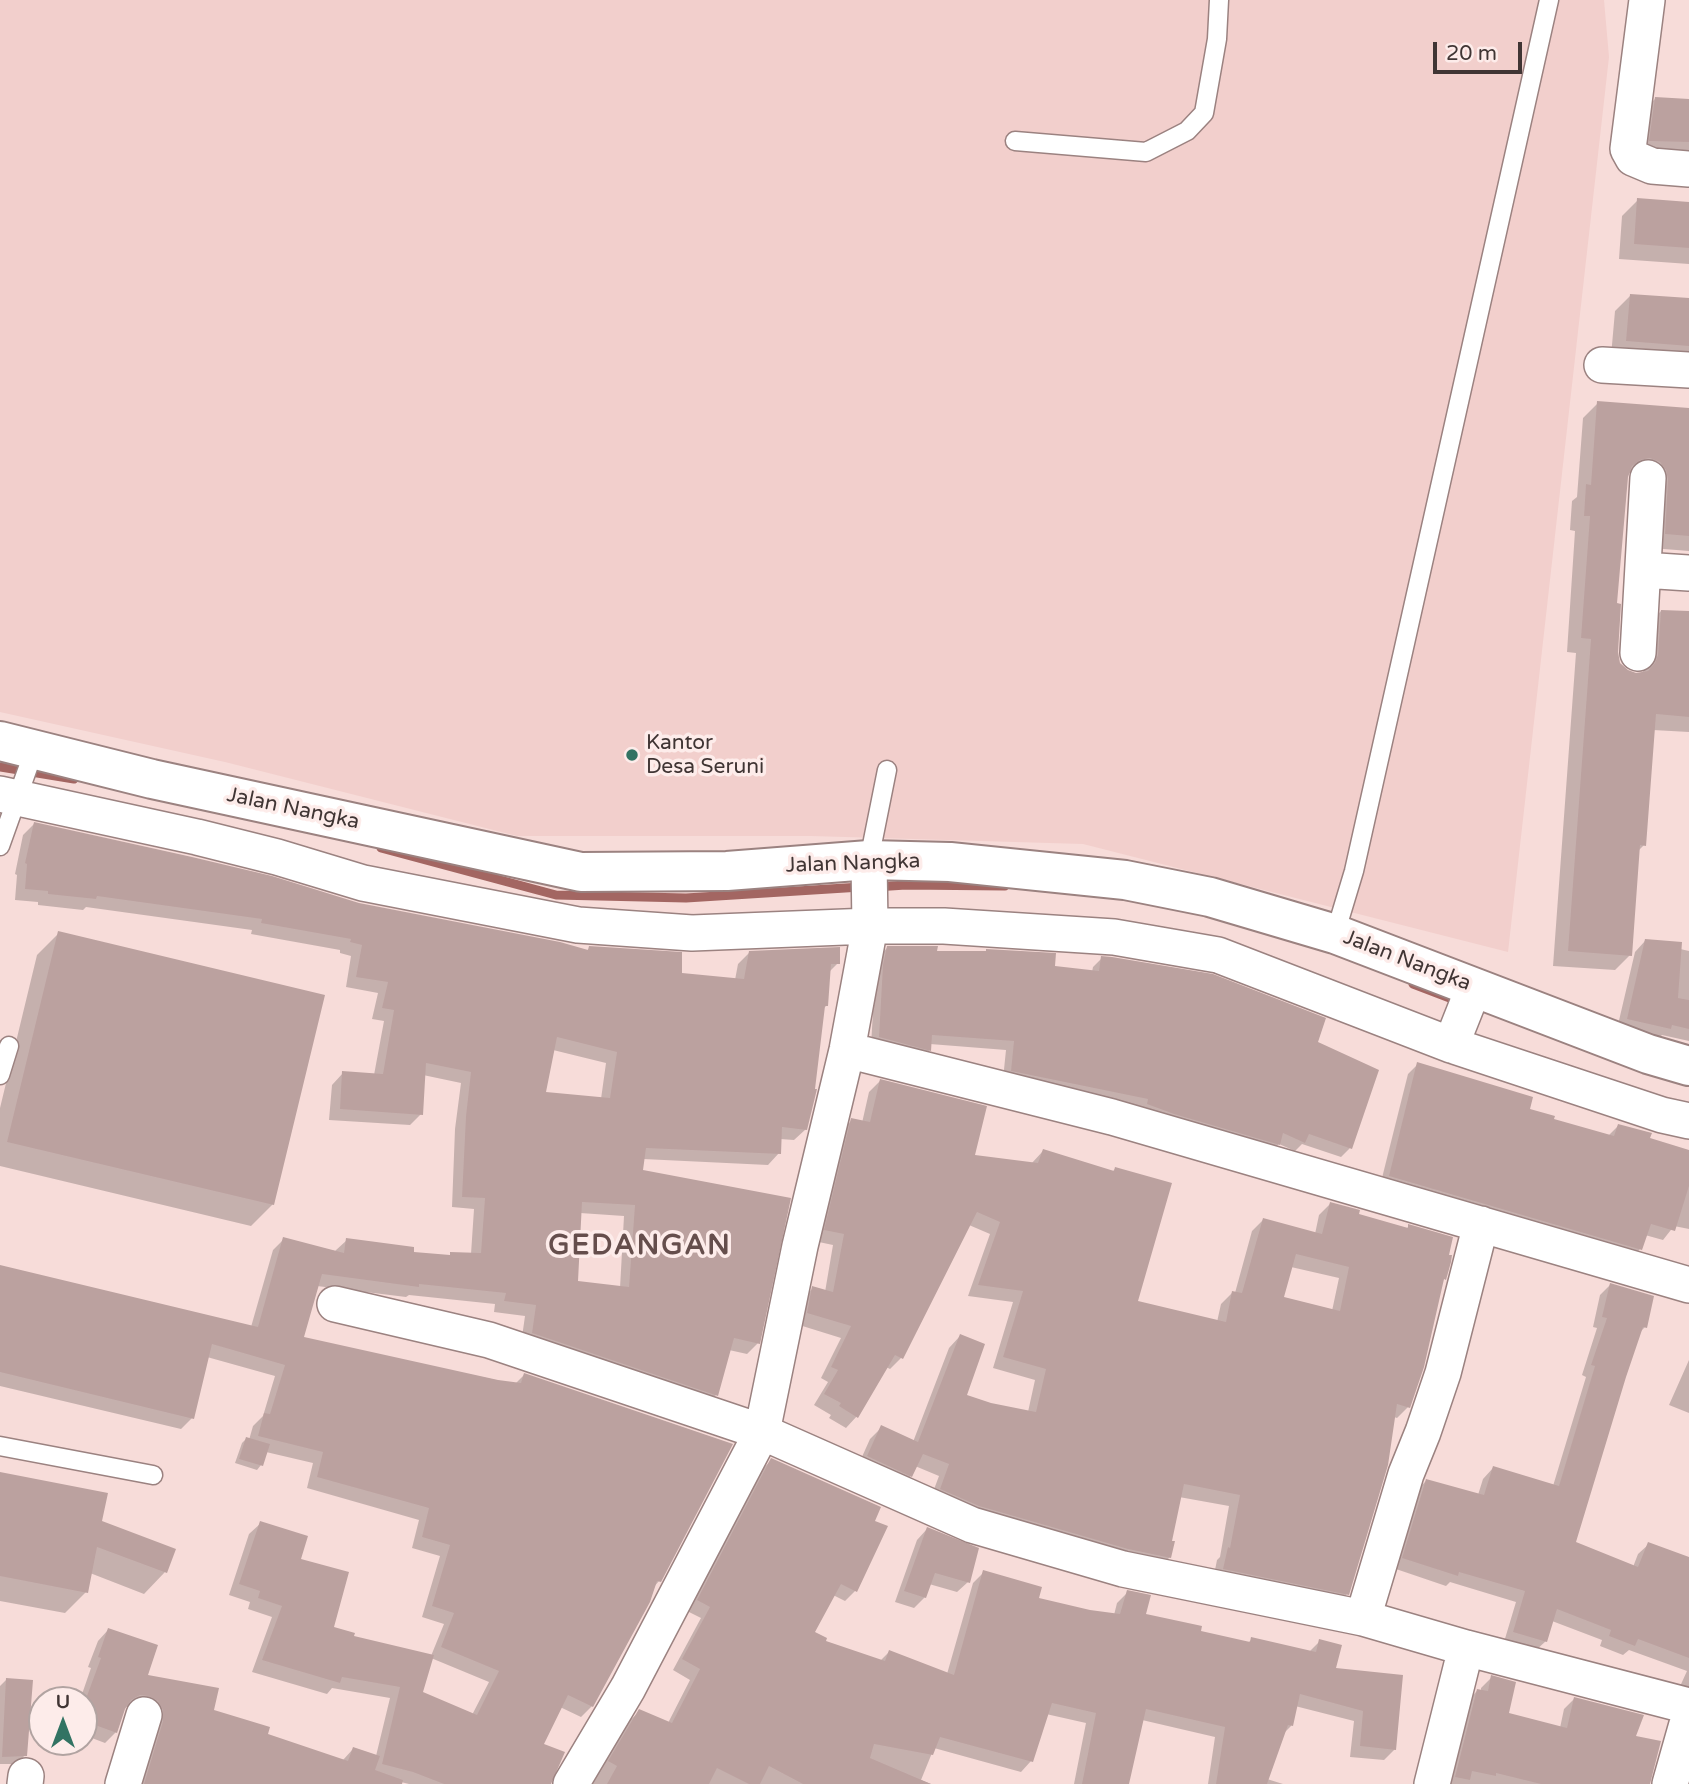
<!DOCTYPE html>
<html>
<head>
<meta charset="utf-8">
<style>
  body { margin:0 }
  #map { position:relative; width:1689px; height:1784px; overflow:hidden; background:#f7dcd9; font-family:"Varela Round",sans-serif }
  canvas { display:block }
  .north { position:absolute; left:28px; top:1686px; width:70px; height:70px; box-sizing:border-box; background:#fdecea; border:2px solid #b1a3a1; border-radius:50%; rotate:0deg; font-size:19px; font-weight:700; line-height:28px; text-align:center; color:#403534 }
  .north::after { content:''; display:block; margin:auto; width:24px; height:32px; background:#327363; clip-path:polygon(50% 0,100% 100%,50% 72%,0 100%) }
  .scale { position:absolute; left:1433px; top:42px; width:89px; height:32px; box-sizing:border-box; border:4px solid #403534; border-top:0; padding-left:9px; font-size:21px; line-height:24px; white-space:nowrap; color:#403534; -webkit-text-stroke:5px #fdecea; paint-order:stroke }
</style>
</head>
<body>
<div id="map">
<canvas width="1689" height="1784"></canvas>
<div class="north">U</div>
<div class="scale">20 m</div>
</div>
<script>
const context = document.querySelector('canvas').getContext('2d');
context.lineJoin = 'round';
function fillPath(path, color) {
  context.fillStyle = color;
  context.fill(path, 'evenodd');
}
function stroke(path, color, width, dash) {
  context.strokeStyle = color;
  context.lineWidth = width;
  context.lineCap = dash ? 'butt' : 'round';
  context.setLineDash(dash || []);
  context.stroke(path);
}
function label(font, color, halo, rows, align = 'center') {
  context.font = font + ' "Varela Round",sans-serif';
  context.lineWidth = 7;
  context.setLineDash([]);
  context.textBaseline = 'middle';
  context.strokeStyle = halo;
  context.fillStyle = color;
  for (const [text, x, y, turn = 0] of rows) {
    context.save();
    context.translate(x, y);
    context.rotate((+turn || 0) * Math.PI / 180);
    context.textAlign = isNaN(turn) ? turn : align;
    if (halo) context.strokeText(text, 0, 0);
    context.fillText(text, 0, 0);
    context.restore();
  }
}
fillPath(new Path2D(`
  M0 0H1604L1609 57 1508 952 1083 844 811 836H517L225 762 0 712Z`), '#f2cfcc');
fillPath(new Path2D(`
  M1656 98 1689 100V154L1640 151 1645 109Z
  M1638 200 1689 204V264L1619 259 1622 216Z
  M1630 296 1689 300V361L1611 356 1615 311Z
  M1598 403 1689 411V551L1651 548 1632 472 1627 474 1616 605 1618 662 1625 671 1637 675 1643 674 1646 627 1661 611 1689 614V732L1653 730 1644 845 1638 851 1630 955 1615 970 1553 966 1576 653 1567 652 1575 531 1570 530 1572 501 1577 497 1583 418Z
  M34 824 359 904 586 951 590 948 680 974 735 980 738 964 749 953 838 963 829 972 826 1006 823 1009 806 1129 794 1140 780 1139 779 1153 768 1165 643 1159 641 1172 758 1343 747 1354 729 1350 716 1395 705 1406 521 1344 525 1316 494 1312 495 1304 409 1295 406 1297 317 1286 302 1339 515 1384 524 1375 659 1581 653 1588 592 1706 581 1717 560 1707 542 1745 530 1784H409L372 1775 369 1784H138V1706L124 1707 116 1732 105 1743 84 1735V1700H80L91 1668 88 1667 98 1641 108 1630 146 1676 212 1712 266 1735 343 1760 353 1749 376 1756 390 1698 332 1688 327 1694 252 1672 272 1617 248 1609 250 1602 229 1595 249 1534 261 1523 298 1560 332 1628 352 1637 431 1656 444 1624 422 1617 440 1556 412 1548 419 1520 307 1488 313 1463 266 1452 261 1465 257 1470 235 1463 242 1443 246 1439 249 1440 253 1426 263 1416 275 1376 207 1357 192 1418 181 1429 0 1386V1267L251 1327 273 1250 284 1239 335 1251 347 1240 412 1254 448 1257 451 1254H471L474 1209 452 1207 455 1129 461 1083 423 1075 421 1114 410 1125 329 1120 332 1085 343 1073 374 1075 384 1021 372 1019 378 993 346 987 351 956 340 953V950L251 934 252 930 86 907 83 910 38 905V902L15 900 17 875 15 874 23 835ZM553 1050 606 1063 601 1099 544 1094ZM580 1213 624 1216 620 1288 576 1282ZM431 1658 489 1682 472 1715 421 1693Z
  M59 933 273 1204 251 1226 0 1166V1108L37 955Z
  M1645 941 1689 951V1041L1662 1035 1659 1038 1617 1029 1635 952Z
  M887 948 1092 972 1093 967 1102 958 1316 1043 1350 1148 1341 1157 1302 1144 1295 1151 1279 1144 1269 1153 1003 1079 1006 1050 930 1044V1050L921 1059 871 1046 875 976 878 957Z
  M1418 1064 1552 1120 1608 1136 1618 1126 1648 1139 1689 1152V1229L1674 1226 1663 1240 1645 1235 1640 1249 1630 1260 1380 1186 1408 1074Z
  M880 1081 973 1157 1031 1164 1043 1151 1112 1172 1115 1169 1136 1302 1217 1322 1221 1304 1232 1293H1235L1252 1231 1263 1220 1315 1234 1319 1215 1331 1203 1357 1215 1406 1229 1409 1226 1444 1279 1441 1282 1408 1407 1397 1418 1394 1417 1347 1594 1336 1605 1213 1580 1217 1560 1220 1557 1229 1506 1179 1497 1170 1542V1557L1158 1569 930 1500 939 1476 915 1466 911 1476 900 1487 857 1468 870 1439 882 1427 913 1442 949 1348 960 1336 964 1396 991 1405 1028 1412 1035 1380 993 1368 1013 1302 968 1296 990 1234 969 1225 901 1358 890 1369 886 1367 857 1416 846 1428 829 1418 831 1415 814 1405 828 1382 821 1378 841 1338 796 1324 802 1299 813 1288 825 1292 833 1245 814 1241 840 1132 852 1120 862 1123 869 1092ZM1291 1267 1339 1278 1332 1311 1282 1298Z
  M1610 1285 1645 1327 1639 1333 1574 1543 1633 1567 1638 1554 1649 1544 1689 1559V1699L1677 1693 1687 1671 1629 1650 1623 1655 1600 1646 1602 1640 1552 1621 1546 1641 1535 1651 1504 1642 1516 1602 1450 1582 1446 1586 1393 1568 1416 1491 1426 1481 1478 1495 1483 1479 1493 1468 1553 1486 1586 1377 1582 1375 1597 1328 1593 1327 1600 1295Z
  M1689 1360V1413L1669 1405Z
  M771 1460 872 1522 856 1590 845 1601 833 1595 813 1633 823 1642 880 1661 889 1652 947 1674 973 1583 984 1572 1037 1599 1089 1612 1114 1615 1117 1603 1128 1592 1143 1616 1199 1632 1248 1643 1252 1639 1309 1652 1320 1641 1334 1670 1395 1749 1384 1760 1350 1757 1354 1721 1295 1706 1291 1726 1284 1733 1267 1779 1283 1784H1208L1215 1737 1142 1720 1127 1784H1074L1086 1723 1046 1714 1031 1761 1021 1772 934 1748 921 1780 931 1784H592L629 1721 640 1711 668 1723 690 1680 673 1670 701 1618 687 1611 761 1471Z
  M0 1474 100 1522 174 1550 165 1572 144 1594 90 1573 86 1592 65 1613 0 1601Z
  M927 1529 968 1582 957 1592 929 1584 925 1597 914 1608 895 1602 917 1540Z
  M1492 1677 1507 1714 1560 1728 1564 1709 1574 1699 1634 1738 1649 1784H1446L1467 1701 1477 1691H1481V1688Z
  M7 1679 25 1755 17 1764H0V1686Z`), '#0003');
stroke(new Path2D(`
  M0 767 74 779
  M381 848 556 895 686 898 861 887
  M875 887 906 885 1005 886
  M1413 984 1455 1000`), '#a36662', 9);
fillPath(new Path2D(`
  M1655 97 1689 99V142L1649 141Z
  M1637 198 1689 202V248L1634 244Z
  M1630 294 1689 298V346L1626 341Z
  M1597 401 1689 408V536L1665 534 1668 479 1666 470 1660 462 1650 458 1640 460 1632 466 1628 477 1617 603 1621 604 1618 652 1620 663 1628 670 1636 673 1648 671 1655 663 1658 655 1661 610 1689 611V717L1656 714 1646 846 1640 845 1632 956 1568 951 1591 639 1581 638 1590 516H1584L1586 484 1591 485Z
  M34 822 192 857 272 876 359 903 560 942 588 950 589 946 682 952V973L744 979 749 951 840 947V964H831L828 1006H825L815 1089H817L807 1130 782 1127 781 1154 646 1148 643 1170 791 1198 760 1344 734 1338 718 1396 532 1333 536 1305 504 1301 506 1293 419 1284V1287L322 1274 304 1337 498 1380 521 1383 524 1373 733 1444 661 1582 657 1581 650 1602 593 1707 568 1695 544 1744 565 1752 551 1784H444L413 1772 382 1764 400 1687 342 1677 340 1683 262 1660 282 1606 258 1598 260 1591 239 1584 260 1521 308 1536 301 1559 349 1572 334 1627 355 1633 354 1636 434 1655 423 1692 477 1715 499 1671 441 1647 454 1613 432 1606 450 1545 422 1537 429 1508 317 1477 323 1452 258 1436 264 1413 270 1414 285 1365 212 1344 194 1419 0 1372V1265L258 1327 283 1237 344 1253 346 1238 414 1247V1252L450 1255V1252L481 1253 485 1198 462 1197 466 1116 471 1072 426 1063 423 1115 340 1109 342 1071 383 1074 394 1010 382 1008 388 982 356 977 362 945 350 942 351 939 261 923 262 919 97 896 96 899 48 894V891L25 889 27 864 25 863ZM557 1037 617 1052 610 1098 546 1092ZM582 1202 635 1205 629 1287 578 1281Z
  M58 931 325 995 274 1205 7 1142Z
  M1645 939 1682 942 1678 998 1689 1000V1029L1672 1025 1671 1029 1627 1019Z
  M887 946H938L937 951H986V949L1056 953 1055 966 1099 971 1101 956 1112 957 1213 974 1326 1018 1318 1042 1379 1070 1352 1149 1309 1134 1305 1143 1283 1133 1280 1145 1174 1114 1147 1104 1148 1099 1011 1071 1014 1041 932 1035 931 1051 879 1037 883 965Z
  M1417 1062 1533 1097 1530 1109 1555 1116 1554 1119 1614 1136 1618 1124 1652 1133 1650 1138 1689 1150V1186L1675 1231 1651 1224 1642 1250 1389 1176Z
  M880 1079 987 1106 975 1155 1038 1163 1043 1149 1114 1171 1115 1167 1172 1183 1138 1301 1226 1322 1232 1291 1242 1293 1263 1218 1322 1234 1330 1202 1360 1210 1359 1214 1408 1228V1224L1453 1237 1449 1255H1452L1451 1262 1446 1280 1444 1279 1424 1367 1410 1408 1397 1404 1388 1465 1349 1595 1223 1569 1228 1547 1230 1548 1240 1495 1184 1484 1172 1541H1175L1171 1558 1128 1549 979 1506 940 1489 949 1464 923 1454 912 1477 867 1456 881 1425 918 1442 960 1334 985 1344 967 1395 991 1403 1036 1412 1046 1369 1003 1357 1023 1291 978 1285 1000 1222 977 1212 903 1359 895 1355 858 1418 839 1406 841 1403 824 1394 838 1370 831 1367 851 1326 807 1313 812 1286 833 1292 844 1234 824 1230 851 1118 870 1122ZM1296 1254 1349 1267 1340 1311 1284 1297Z
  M1610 1283 1654 1296 1647 1328 1643 1327 1626 1377 1576 1542 1638 1567 1648 1542 1689 1557V1658L1638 1639 1635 1646 1609 1636 1611 1630 1557 1609 1547 1642 1513 1632 1525 1591 1459 1572 1458 1576 1402 1558 1426 1479 1484 1495 1493 1466 1559 1486 1595 1366 1591 1365 1607 1318 1602 1317Z
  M246 1437 270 1444 263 1466 239 1459Z
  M771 1458 881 1507 875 1521 888 1526 857 1592 841 1584 815 1632 827 1638 826 1641 885 1661 889 1650 954 1675 983 1570 1042 1587 1039 1598 1090 1610 1120 1614 1127 1590 1151 1595 1146 1614 1202 1626 1201 1631 1250 1642 1251 1637 1316 1652 1319 1639 1342 1645 1336 1668 1403 1675 1396 1750 1360 1746 1363 1711 1300 1694 1293 1726 1288 1725 1267 1784H1216L1225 1727 1146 1709 1129 1784H1082L1096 1713 1052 1703 1033 1762 940 1737 933 1755 874 1744 870 1758 931 1784H803L769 1766 760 1784H749L717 1768 709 1784H607L617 1766 608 1761 639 1709 672 1723 700 1669 682 1659 710 1607 697 1600Z
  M0 1472 108 1493 102 1521 176 1549 167 1573 97 1547 88 1593 0 1576Z
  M927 1527 979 1548 970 1583 935 1573 926 1598 904 1591Z
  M108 1628 158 1645 148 1675 219 1688 214 1710 270 1727 268 1734 348 1761 353 1747 380 1756 375 1770 403 1780 402 1784H144L163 1721V1710L158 1701 149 1696 140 1695 131 1700 125 1709 117 1733 84 1721V1704L101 1658 98 1657Z
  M1491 1675 1516 1682 1509 1713 1567 1728 1574 1697 1644 1715 1636 1736 1661 1741 1650 1784H1541L1496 1773V1776L1472 1771 1470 1780 1455 1777 1477 1689 1488 1691Z
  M6 1678 33 1680 27 1756 2 1757Z`), '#bba19f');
const service = new Path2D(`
  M1015 141 1146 152 1187 131 1204 113 1217 39 1219 0
  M0 846 35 748
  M869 860 887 770
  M1335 934 1354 871 1549 0
  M0 1075 9 1046
  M0 1446 153 1475`);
const minor = new Path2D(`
  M1647 0 1628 149 1633 158 1652 166 1689 169
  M1602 365 1689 370
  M1643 570 1689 573
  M1638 653 1648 478
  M0 794 197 837 277 857 363 883 578 925 692 933 870 926H944L1114 937 1218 955 1451 1045 1662 1115 1689 1121
  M1451 1045 1474 987
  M847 1050 1112 1117 1689 1285
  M335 1304 489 1340 762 1432 972 1525 1123 1569 1363 1618 1466 1648 1689 1706
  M1363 1618 1406 1474 1423 1432 1443 1373 1481 1224
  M25 1784 26 1776
  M123 1784 144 1715
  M571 1784 628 1688 762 1432 800 1246 847 1050 870 926 869 860
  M1432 1784 1466 1648
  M1670 1784 1689 1717`);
const tertiary = new Path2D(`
  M0 741 152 779 581 872 727 871 869 860 950 862 1125 880 1210 897 1335 934 1648 1054 1689 1066`);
stroke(service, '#9b8280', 21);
stroke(minor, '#9b8280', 38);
stroke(tertiary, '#9b8280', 42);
stroke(service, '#fff', 18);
stroke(minor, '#fff', 35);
stroke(tertiary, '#fff', 38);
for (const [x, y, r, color] of [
  [632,755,7,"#327363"]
]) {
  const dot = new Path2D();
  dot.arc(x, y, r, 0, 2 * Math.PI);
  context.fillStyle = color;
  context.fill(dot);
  stroke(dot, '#fdecea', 2.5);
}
label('21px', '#403534', '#fdecea', [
  ["Kantor",646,743],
  ["Desa Seruni",646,767]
], 'left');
label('21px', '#403534', '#fdecea', [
  ["Jalan Nangka",293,809,12],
  ["Jalan Nangka",853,864,-2],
  ["Jalan Nangka",1407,961,21]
]);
context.letterSpacing = '2px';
label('bold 28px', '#654e4c', '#fdecea', [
  ["GEDANGAN",640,1247]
]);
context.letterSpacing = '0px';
</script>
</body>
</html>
